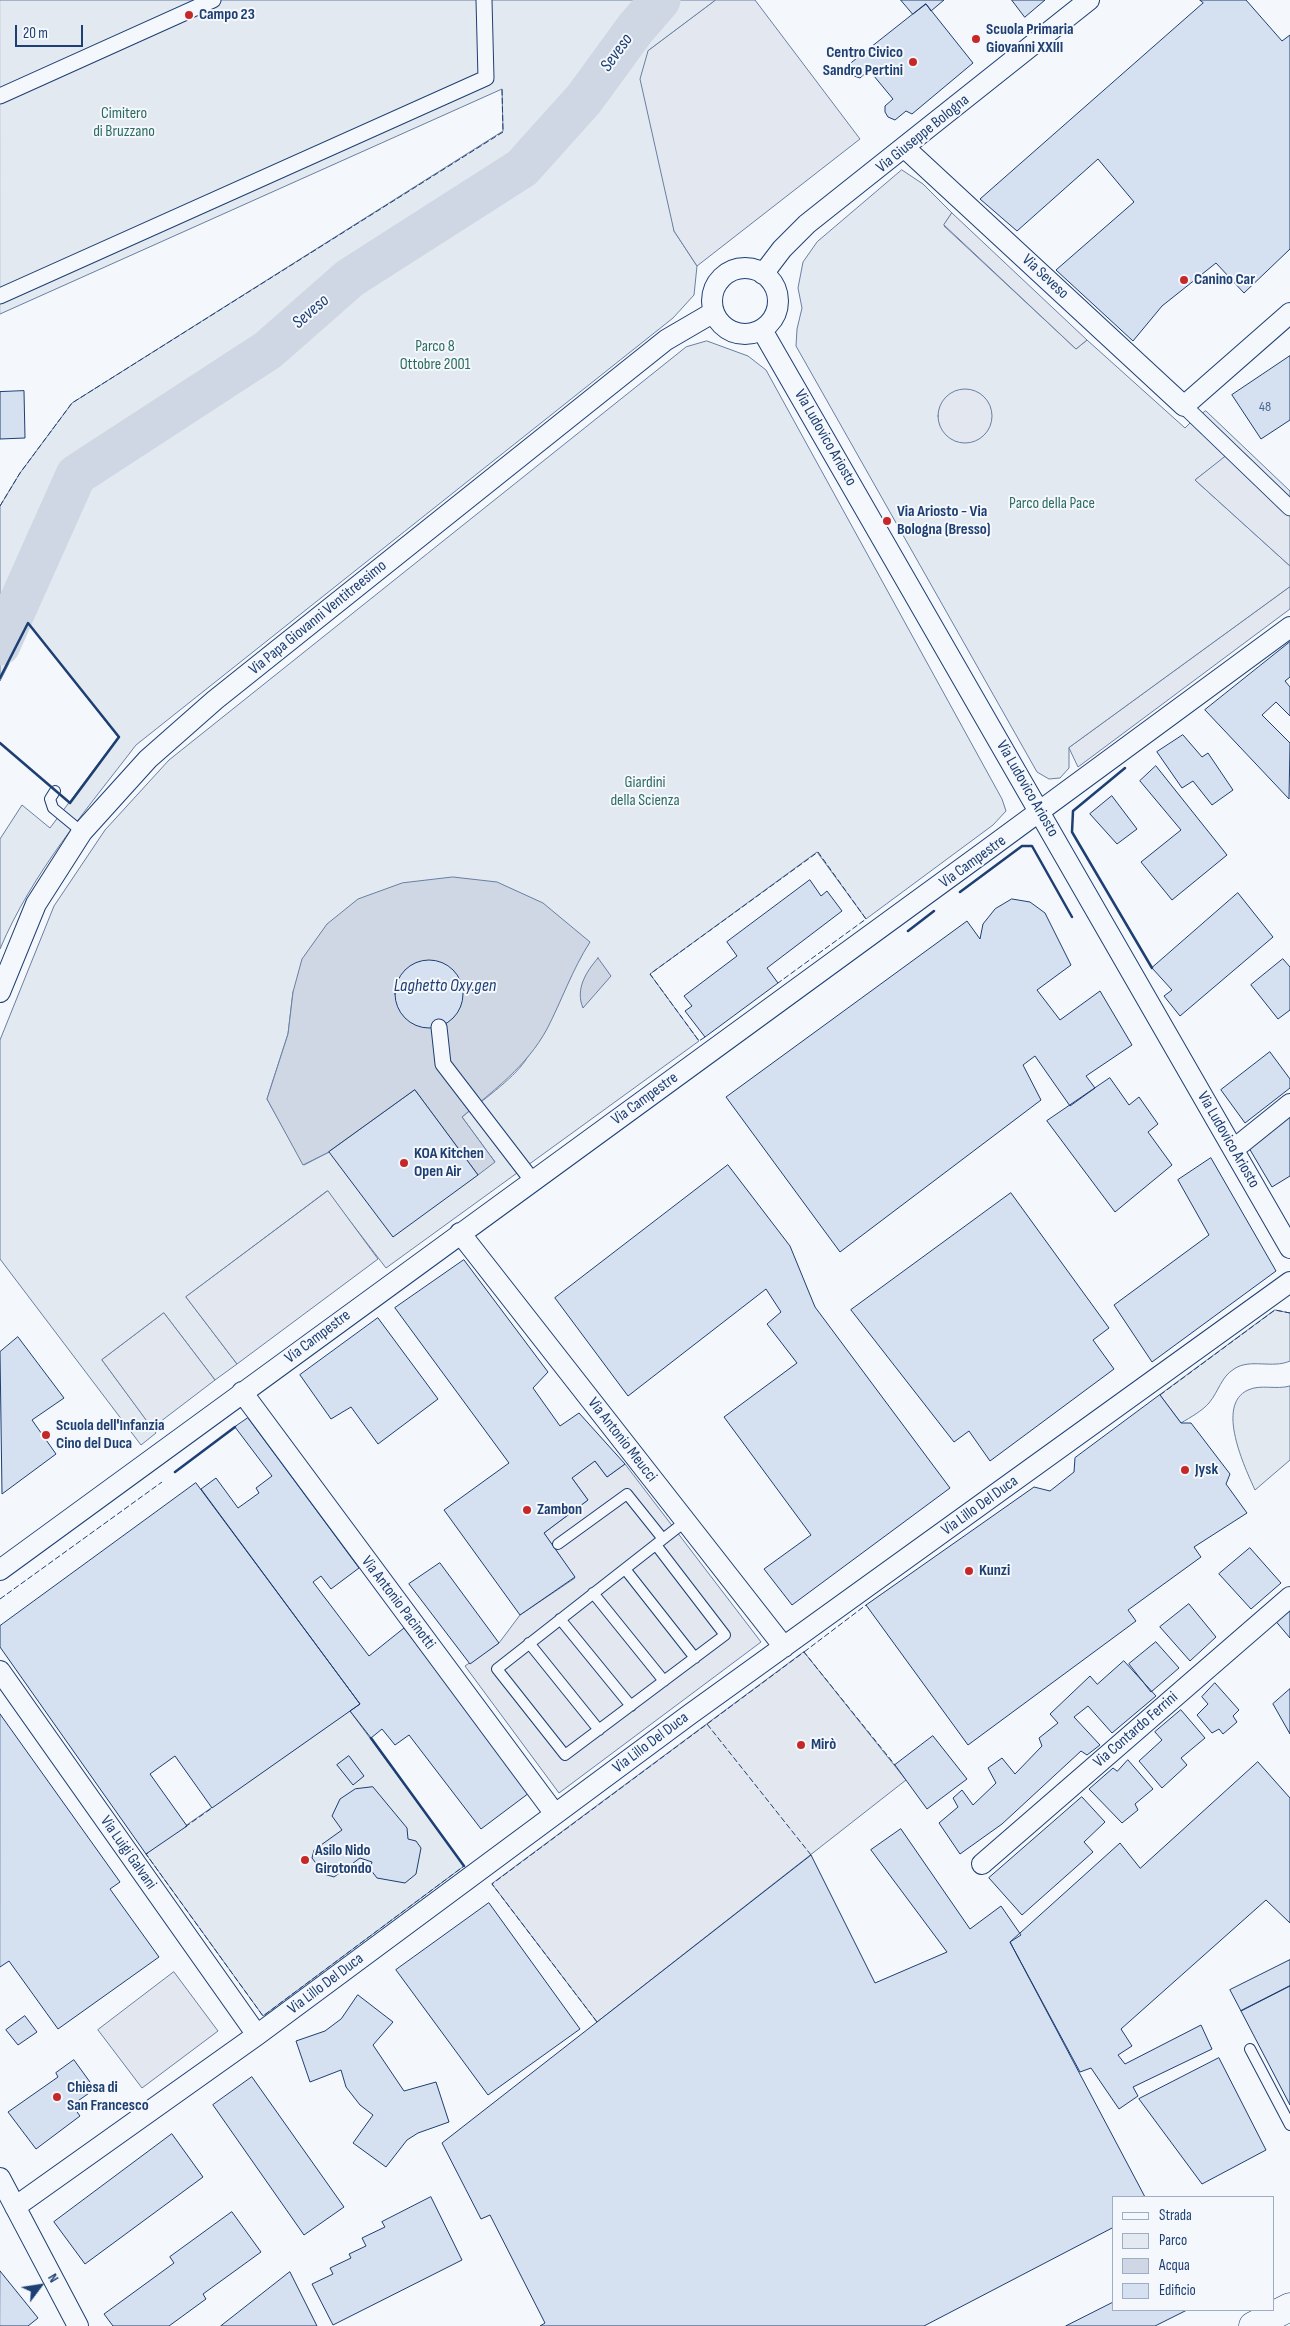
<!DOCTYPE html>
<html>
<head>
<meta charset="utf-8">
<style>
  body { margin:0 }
  #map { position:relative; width:1290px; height:2326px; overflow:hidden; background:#f4f7fb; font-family:"Sofia Sans Condensed",sans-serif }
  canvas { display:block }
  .legend { position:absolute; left:1112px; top:2196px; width:162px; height:115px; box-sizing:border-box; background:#f4f7fb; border:1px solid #9eadc5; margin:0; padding:6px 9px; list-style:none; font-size:15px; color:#1d3f73 }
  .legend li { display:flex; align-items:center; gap:10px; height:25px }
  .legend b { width:25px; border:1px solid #9eadc5 }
  .north { position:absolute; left:15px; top:2261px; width:50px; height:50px; -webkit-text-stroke:4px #f4f7fb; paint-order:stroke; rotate:59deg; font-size:14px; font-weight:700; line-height:20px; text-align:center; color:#1d3f73 }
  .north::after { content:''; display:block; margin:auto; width:18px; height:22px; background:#1d3f73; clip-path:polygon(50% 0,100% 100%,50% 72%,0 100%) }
  .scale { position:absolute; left:15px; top:25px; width:68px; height:22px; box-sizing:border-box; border:2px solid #1d3f73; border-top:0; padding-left:6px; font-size:15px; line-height:18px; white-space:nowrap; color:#1d3f73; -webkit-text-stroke:4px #f4f7fb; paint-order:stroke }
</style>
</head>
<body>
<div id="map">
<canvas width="1290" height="2326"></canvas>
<ul class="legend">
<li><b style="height:6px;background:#f4f7fb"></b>Strada</li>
<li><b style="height:14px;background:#e3e9f0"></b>Parco</li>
<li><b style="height:14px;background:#cfd7e4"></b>Acqua</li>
<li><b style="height:14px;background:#d5e0f0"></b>Edificio</li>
</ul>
<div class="north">N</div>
<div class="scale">20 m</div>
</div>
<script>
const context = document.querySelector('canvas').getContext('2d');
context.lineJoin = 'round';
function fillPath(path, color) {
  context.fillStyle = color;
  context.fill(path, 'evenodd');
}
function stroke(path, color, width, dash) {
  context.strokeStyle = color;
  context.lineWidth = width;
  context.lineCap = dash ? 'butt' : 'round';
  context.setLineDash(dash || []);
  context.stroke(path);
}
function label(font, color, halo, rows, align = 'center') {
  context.font = font + ' "Sofia Sans Condensed",sans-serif';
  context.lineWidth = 4;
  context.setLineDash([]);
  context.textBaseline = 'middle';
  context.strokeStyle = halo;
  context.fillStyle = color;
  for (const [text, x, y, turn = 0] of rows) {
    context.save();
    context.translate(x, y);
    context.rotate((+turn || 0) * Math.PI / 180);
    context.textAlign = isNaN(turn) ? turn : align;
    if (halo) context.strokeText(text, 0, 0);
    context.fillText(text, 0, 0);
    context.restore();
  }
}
const green = new Path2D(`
  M0 0H716L648 51 674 231 697 266 694 295 673 318 136 745C87 809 32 873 0 949V839L22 805 50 828 118 737 29 624 0 681V506L20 473 72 403 503 131 502 89 0 314Z
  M902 170 923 184 952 213 944 226 1076 349 1087 340 1185 428 1192 421 1228 455 1195 480 1290 566V587L1069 748V768L1060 778 1049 779 1037 772 796 346 797 329 802 308 798 288 803 262 817 242Z
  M707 341 748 356 766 370 1002 799 1006 811 993 825 866 919 817 852 650 974 699 1041 386 1268 327 1191 186 1297 237 1364 215 1380 164 1313 102 1360 156 1433 141 1445 0 1259V1040L54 906 105 830 169 760 686 347ZM589 942C565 980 551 1024 525 1061 512 1080 480 1102 462 1117L495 1162 415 1090 329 1152 304 1165 267 1099 288 1034 293 992Z
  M1275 1310 1290 1313V1361C1272 1369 1250 1358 1234 1369 1221 1377 1219 1391 1209 1403 1202 1411 1191 1417 1181 1423L1160 1395Z
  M1290 1386V1460L1255 1490C1245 1468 1215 1405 1248 1390 1261 1384 1276 1390 1290 1386Z
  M350 1711 464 1866 263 2016 146 1854Z`);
fillPath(green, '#e3e9f0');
stroke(green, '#687fa3', 1);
const parking = new Path2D(`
  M716 0H755L860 139 697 266 674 231 640 79 648 51Z
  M952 213 1087 340 1076 349 944 225Z
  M938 416a27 27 0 1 1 54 0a27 27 0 1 1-54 0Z
  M1206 411 1290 491V566L1195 480 1228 454 1192 421Z
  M1290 587V609L1078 767 1069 748Z
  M328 1191 378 1259 237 1364 186 1297Z
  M164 1313 215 1380 152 1428 102 1360Z
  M595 1461 607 1477 625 1464 761 1642 559 1793 465 1666 499 1643 520 1615 575 1578 544 1533 588 1500 572 1478Z
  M804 1652 906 1780 597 2022 492 1884Z
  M174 1972 218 2031 142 2088 98 2030Z`);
fillPath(parking, '#e3e8f0');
stroke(parking, '#687fa3', 1);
const water = new Path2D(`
  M453 877 497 882 543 903 590 942C572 970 562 1000 547 1029 527 1066 493 1091 462 1117L495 1162 478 1175 415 1090 329 1152 303 1165 267 1099 288 1034 293 992 302 959 327 924 358 899 402 883Z
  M598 958 611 976 583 1008C575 989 586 972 598 958Z`);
fillPath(water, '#cfd7e4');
stroke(water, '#687fa3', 1);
stroke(new Path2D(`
  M0 645 76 475 268 350 350 278 522 168 584 99 635 29 660 0`), '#cfd7e4', 41);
const building = new Path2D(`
  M901 0H944L931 11 926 4 913 14Z
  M1012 0H1045L1025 17Z
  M1200 0H1246L1282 41 1290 35V249L1244 293 1216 263 1162 306 1133 341 1056 270 1134 202 1098 159 1017 231 980 199 1203 3Z
  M926 4 973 63 912 114 906 111 895 120 888 117 885 112V106L893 99 869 70 860 78 854 76 850 70V64Z
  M1290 356V420L1261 439 1232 395Z
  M24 391 25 438 0 439V392Z
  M1290 642V677L1285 681 1290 687V716L1276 702 1262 715 1290 743 1289 799 1205 710Z
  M1183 735 1202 757 1208 753 1233 790 1212 805 1193 781 1182 788 1157 752Z
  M1156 766 1227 855 1172 900 1141 862 1181 830 1140 781Z
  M1112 796 1137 829 1117 844 1090 814Z
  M810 880 821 896 827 891 842 911 767 968 778 983 705 1037 685 1011 692 1006 684 996 737 956 727 942Z
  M1238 893 1273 937 1180 1016 1164 996 1172 990 1152 968Z
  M1012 899 1030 902 1045 913 1071 965 1037 990 1060 1020 1100 991 1132 1045 1086 1076 1095 1088 1070 1106 1035 1056 1023 1065 1041 1100 840 1252 726 1097 967 921 980 939 983 924 995 909Z
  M1283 959 1290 967V1010L1278 1019 1251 985Z
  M395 994a34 34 0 1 1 68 0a34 34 0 1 1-68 0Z
  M1270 1052 1290 1079V1088L1245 1123 1221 1090Z
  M1110 1078 1129 1105 1139 1097 1158 1124 1148 1132 1172 1165 1115 1212 1047 1121Z
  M415 1090 478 1175 393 1237 329 1152Z
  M1290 1116V1176L1272 1187 1249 1148Z
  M1211 1158 1276 1271 1152 1362 1114 1305 1209 1235 1178 1180Z
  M728 1165 790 1246 815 1307 950 1488 792 1605 764 1569 811 1535 724 1417 797 1363 767 1324 781 1312 766 1289 628 1396 555 1298Z
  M1011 1193 1109 1328 1093 1340 1114 1369 990 1461 969 1431 954 1442 851 1310Z
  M464 1260 548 1372 533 1388 560 1426 579 1413 625 1464 607 1477 595 1461 572 1478 588 1500 544 1533 575 1577 520 1615 444 1510 509 1463 395 1308Z
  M378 1318 438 1399 378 1444 351 1407 331 1419 300 1375Z
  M18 1337 64 1398 32 1420 56 1454 2 1494 0 1352Z
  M1160 1395 1181 1423H1191L1230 1474 1226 1484 1247 1513 1194 1547 1201 1557 1128 1610 1136 1621 968 1745 866 1605 1034 1487 1050 1491 1074 1472 1075 1458Z
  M248 1418 359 1568 331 1589 321 1576 313 1582 369 1656 404 1628 529 1793 481 1829 409 1735 395 1745 382 1729 371 1738 350 1711 360 1704 201 1489 216 1478 238 1508 259 1493 256 1488 272 1476 235 1427Z
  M196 1483 360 1704 212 1808 175 1756 150 1774 187 1826 146 1854 0 1647V1626Z
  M1250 1548 1281 1583 1251 1609 1219 1574Z
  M440 1563 499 1643 470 1664 409 1584Z
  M1290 1603V1638L1273 1618Z
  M1189 1604 1216 1637 1190 1661 1160 1627Z
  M1156 1642 1179 1668 1151 1692 1129 1664Z
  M1124 1661 1156 1696 1112 1733 1088 1706 1074 1717 1100 1745 1087 1755 1081 1751 1002 1824 960 1854 939 1823 958 1807 953 1798 962 1790 973 1805 996 1783 988 1768 1002 1758 1015 1774 1042 1746 1039 1738 1058 1723 1050 1714 1090 1676 1097 1684Z
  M1215 1683 1239 1710 1233 1716 1237 1722 1223 1734 1219 1729 1212 1733 1197 1715 1208 1704 1202 1697Z
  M1290 1689V1734L1273 1704Z
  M1181 1710 1205 1738 1181 1758 1187 1765 1162 1788 1139 1761 1162 1740 1155 1732Z
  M0 1714 120 1882 110 1889 159 1957 58 2029 9 1961 0 1967Z
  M933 1736 967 1779 927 1809 895 1765Z
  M349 1756 364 1776 353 1785 337 1765Z
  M1128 1760 1153 1789 1135 1804 1138 1810 1122 1823 1089 1789 1113 1768 1117 1771Z
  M1258 1762 1290 1798V1923L1266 1900 1121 2029 1132 2046 1118 2055 1125 2064 1201 2025 1212 2049 1133 2087 1138 2096 1119 2109 1091 2068 1080 2072 1010 1942 1120 1843 1140 1868Z
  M373 1787 407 1828 408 1839 416 1841 421 1848 416 1874 405 1883 377 1878 370 1869 372 1862 360 1858 334 1877 324 1874 312 1858 314 1850 342 1830 332 1816 340 1799 355 1789Z
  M1082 1797 1105 1822 1084 1842 1093 1852 1022 1915 989 1878Z
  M901 1829 970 1929 1001 1906 1021 1935 1010 1942 1145 2197H1114V2227L924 2326H540L545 2323 490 2215 481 2219 442 2143 811 1855 875 1983 947 1952 871 1850Z
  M489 1903 580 2029 488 2095 396 1970Z
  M1290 1960V1986L1241 2011 1230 1990Z
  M1290 1986V2105L1241 2011Z
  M358 1995 393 2022 373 2045 404 2091 436 2082 449 2122 418 2133 407 2140 386 2167 353 2143 373 2115 360 2105 346 2087 341 2070 310 2082 296 2041 325 2031 341 2019Z
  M25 2016 37 2032 18 2045 6 2030Z
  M1219 2058 1266 2150 1202 2184 1139 2099Z
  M74 2060 95 2089 72 2105 80 2116 36 2149 8 2112 58 2077 56 2073Z
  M252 2077 344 2207 304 2235 213 2105Z
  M172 2134 203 2177 85 2264 54 2222Z
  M431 2197 462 2260 333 2325 312 2284 333 2274 330 2268 351 2258 349 2254 366 2246 362 2238 385 2227 382 2222Z
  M232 2212 261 2252 203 2294 206 2299 169 2326H113L104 2314 174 2263 170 2257Z
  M0 2271 38 2318 28 2326H0Z
  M290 2272 317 2326H221Z
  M1114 2302V2310H1187L1155 2326H1066Z`);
fillPath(building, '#d5e0f0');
stroke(building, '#1d3f73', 1);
const service = new Path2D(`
  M55 791 50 799 53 808 82 832
  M558 1544 627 1494 663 1539
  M656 1545 725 1635 565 1755 497 1669 686 1521
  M625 1569 695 1658
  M593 1593 664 1681
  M560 1619 631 1706
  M529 1643 599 1730
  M1250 2049 1290 2125`);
const pedestrian = new Path2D(`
  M0 96 213 0
  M0 296 486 78 484 0
  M1184 406 1290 508
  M439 1027 443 1064 532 1180`);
const minor = new Path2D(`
  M905 148 1184 406 1290 313
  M712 301a33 33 0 1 1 66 0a33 33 0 1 1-66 0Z
  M763 274 782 249 807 224 1089 0
  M762 330 1290 1248
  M0 992 36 904 82 832 148 759 215 700 666 340 714 312
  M1234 1149 1290 1104
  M460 1233 784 1647
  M242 1392 555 1814
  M0 1570C429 1254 862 944 1290 627
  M0 1671 257 2035
  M982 1864 1290 1597
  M0 2178 78 2326
  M15 2207 257 2035 689 1715 1290 1282`);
const secondary = new Path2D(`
  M1253 2326 1290 2307`);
stroke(service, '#1d3f73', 12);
stroke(pedestrian, '#1d3f73', 17);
stroke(minor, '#1d3f73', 22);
stroke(secondary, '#1d3f73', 29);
stroke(service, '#f4f7fb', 10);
stroke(pedestrian, '#f4f7fb', 15);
stroke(minor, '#f4f7fb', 20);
stroke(secondary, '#f4f7fb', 28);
stroke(new Path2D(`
  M0 506 20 473 72 403 503 132 502 89
  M705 1037 699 1041 650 974 818 852 866 919 778 983
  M1160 1395 1275 1310 1290 1313
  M0 1599 162 1482
  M804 1652 866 1605
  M707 1724 811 1855
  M185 1827 212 1808
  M148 1853 146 1854 263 2016 464 1866
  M597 2022 492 1884 804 1652 895 1765`), '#1d3f73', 1, [6, 2.5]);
stroke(new Path2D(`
  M0 678 28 623 119 737 70 803 0 743
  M1125 768 1073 811 1072 832 1152 968
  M960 892 1022 846H1032L1072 917
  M908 931 934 911
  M175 1472 235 1427
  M371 1738 464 1866`), '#1d3f73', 2.5);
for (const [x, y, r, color] of [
  [189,15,5,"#c62828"],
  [976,39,5,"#c62828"],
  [913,62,5,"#c62828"],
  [1184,280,5,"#c62828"],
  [887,521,5,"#c62828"],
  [404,1163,5,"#c62828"],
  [46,1435,5,"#c62828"],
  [1185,1470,5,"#c62828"],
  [527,1510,5,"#c62828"],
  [969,1571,5,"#c62828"],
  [801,1745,5,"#c62828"],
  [305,1860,5,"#c62828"],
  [57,2097,5,"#c62828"]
]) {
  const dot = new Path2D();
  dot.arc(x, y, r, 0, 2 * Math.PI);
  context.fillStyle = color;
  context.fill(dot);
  stroke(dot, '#f4f7fb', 2);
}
label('14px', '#4b6792', null, [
  ["48",1265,407]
]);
label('bold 16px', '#1d3f73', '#f4f7fb', [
  ["Campo 23",199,15],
  ["Scuola Primaria",986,30],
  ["Giovanni XXIII",986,48],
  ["Centro Civico",903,53,"right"],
  ["Sandro Pertini",903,71,"right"],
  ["Canino Car",1194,280],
  ["Via Ariosto - Via",897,512],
  ["Bologna (Bresso)",897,530],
  ["KOA Kitchen",414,1154],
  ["Open Air",414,1172],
  ["Scuola dell'Infanzia",56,1426],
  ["Cino del Duca",56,1444],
  ["Jysk",1195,1470],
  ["Zambon",537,1510],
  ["Kunzi",979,1571],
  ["Mirò",811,1745],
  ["Asilo Nido",315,1851],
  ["Girotondo",315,1869],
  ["Chiesa di",67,2088],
  ["San Francesco",67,2106]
], 'left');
label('16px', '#2c6c60', '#f4f7fb', [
  ["Cimitero",124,114],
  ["di Bruzzano",124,132],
  ["Parco 8",435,347],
  ["Ottobre 2001",435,365],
  ["Parco della Pace",1052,504],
  ["Giardini",645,783],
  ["della Scienza",645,801]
]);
label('16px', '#1d3f73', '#f4f7fb', [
  ["Via Giuseppe Bologna",923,134,-39],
  ["Via Seveso",1045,277,43],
  ["Via Ludovico Ariosto",825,438,60],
  ["Via Papa Giovanni Ventitreesimo",318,618,-39],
  ["Via Ludovico Ariosto",1027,789,60],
  ["Via Campestre",973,862,-36],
  ["Via Campestre",645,1099,-36],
  ["Via Ludovico Ariosto",1228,1140,60],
  ["Via Campestre",318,1337,-37],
  ["Via Antonio Meucci",622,1440,52],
  ["Via Lillo Del Duca",980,1506,-36],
  ["Via Antonio Pacinotti",398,1603,53],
  ["Via Contardo Ferrini",1136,1730,-41],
  ["Via Lillo Del Duca",651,1743,-37],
  ["Via Luigi Galvani",128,1853,55],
  ["Via Lillo Del Duca",326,1984,-37]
]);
label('italic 18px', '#1d3f73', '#f4f7fb', [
  ["Seveso",617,53,-54],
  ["Seveso",311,312,-41],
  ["Laghetto Oxy.gen",445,986]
]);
</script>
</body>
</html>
